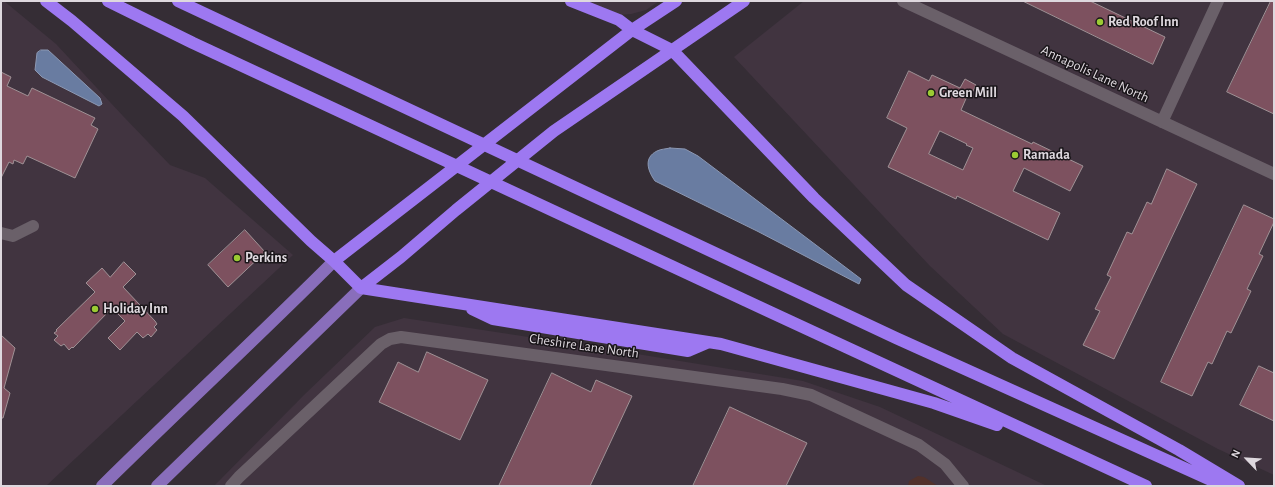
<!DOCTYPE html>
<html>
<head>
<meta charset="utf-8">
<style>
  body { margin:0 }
  #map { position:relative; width:1275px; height:487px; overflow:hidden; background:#352d35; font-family:"Alegreya Sans",sans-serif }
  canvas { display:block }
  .frame { position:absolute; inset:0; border:2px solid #ded8de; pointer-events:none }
  .north { position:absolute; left:1227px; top:439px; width:40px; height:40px; -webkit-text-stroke:3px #1a161a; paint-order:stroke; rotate:295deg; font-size:11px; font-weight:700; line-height:16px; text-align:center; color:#ded8de }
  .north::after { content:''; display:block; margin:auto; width:14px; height:18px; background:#ded8de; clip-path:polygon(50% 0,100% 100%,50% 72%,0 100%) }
</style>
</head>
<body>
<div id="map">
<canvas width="1275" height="487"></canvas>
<div class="frame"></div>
<div class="north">N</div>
</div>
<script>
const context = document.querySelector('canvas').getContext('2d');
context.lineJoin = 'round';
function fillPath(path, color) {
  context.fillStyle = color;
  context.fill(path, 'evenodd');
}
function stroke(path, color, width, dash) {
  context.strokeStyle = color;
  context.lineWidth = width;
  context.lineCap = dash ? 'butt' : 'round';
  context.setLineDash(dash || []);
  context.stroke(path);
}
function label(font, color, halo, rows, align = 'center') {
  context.font = font + ' "Alegreya Sans",sans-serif';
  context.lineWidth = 3;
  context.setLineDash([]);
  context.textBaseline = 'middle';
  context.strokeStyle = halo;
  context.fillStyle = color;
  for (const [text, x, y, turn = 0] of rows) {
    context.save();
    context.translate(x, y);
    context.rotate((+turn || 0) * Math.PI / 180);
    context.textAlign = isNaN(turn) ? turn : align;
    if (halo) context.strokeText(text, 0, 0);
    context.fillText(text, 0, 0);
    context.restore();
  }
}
fillPath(new Path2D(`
  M1 1H4L56 44 123 116 170 165 205 178 293 255 46 486H1Z
  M585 1H659L646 10 631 14 620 15Z
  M804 1H1274V475L1218 449 1003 334 930 266 734 57Z
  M404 318 594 347 803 381 880 407 1047 486H214L305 394 375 327Z`), '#413440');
fillPath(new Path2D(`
  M918 476 924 477 938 486H908L909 481Z`), '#51312b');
const water = new Path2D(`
  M41 50H48L100 98 102 104 99 106 42 77 35 70 37 53Z
  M670 148 685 149 698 156 861 279 859 284 757 231 655 181C648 171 643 158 657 151 661 149 666 149 670 148Z`);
fillPath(water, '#697ca1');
stroke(water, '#8c98b3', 1);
const building = new Path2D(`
  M1023 1H1090L1165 37 1153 64Z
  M1271 1H1274V114L1227 92Z
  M909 71 929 81 932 75 960 88 965 79 976 85 971 95 968 94 961 110 1032 144 1033 142 1083 166 1070 191 1024 168 1013 191 1060 213 1048 240 957 196 956 199 888 167 907 128 887 118ZM940 131 967 144 966 145 973 148 963 170 929 154Z
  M1 72 11 77 7 86 28 96 32 88 95 118 91 125 98 129 75 178 27 156 23 164 14 160 13 164 9 162 1 178Z
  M1167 169 1197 184 1114 359 1083 345 1100 311 1095 309 1111 277 1107 275 1127 232 1132 234 1147 202 1151 204Z
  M1244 205 1274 219V222L1259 254 1263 256 1247 289 1251 291 1231 333 1227 331 1212 364 1208 362 1192 396 1161 382Z
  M245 230 265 252 228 287 208 265Z
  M124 262 136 274 123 287 155 321 157 324 154 327 157 330 151 337 148 334 143 338 137 332 120 350 108 338 125 321 112 308 73 348 72 347 69 350 64 344 61 346 54 340 58 336 54 333 57 331 56 330 95 292 86 283 102 268 110 277Z
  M1 335 15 348 4 388 10 393 3 418H1Z
  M427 352 488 380 460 440 379 402 398 362 418 372Z
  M1259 366 1274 373V421L1240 405Z
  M552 373 591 392 596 380 632 396 590 486H499Z
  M730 407 807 443 786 486H693Z`);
fillPath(building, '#7d515f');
stroke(building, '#9f9195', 1);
stroke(new Path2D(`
  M903 1 1274 174
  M1162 122 1218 1
  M1 233 13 236 33 226
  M231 486 239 477 381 344 390 339 401 337 782 389 811 395 919 445 945 464 963 486`), '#6a6069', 12);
stroke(new Path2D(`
  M102 486C179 410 258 337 334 261
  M157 486 361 288`), '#896ebb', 12);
stroke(new Path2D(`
  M46 1 72 21 183 116 311 241 334 261 361 288 721 344 934 403 997 425
  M108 1 193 43 768 311 1146 486
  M178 1 896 338 1224 486
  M571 1 619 20 632 30 672 50 814 198 906 285 1012 358 1179 450 1239 486
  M334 261 632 30 676 1
  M361 288 401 257 456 210 554 131 744 1
  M472 309 493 319 688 351 709 342`), '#9d78f1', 12);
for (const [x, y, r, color] of [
  [1100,22,4,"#9bcb33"],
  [931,93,4,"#9bcb33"],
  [1015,155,4,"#9bcb33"],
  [237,258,4,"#9bcb33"],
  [95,309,4,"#9bcb33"]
]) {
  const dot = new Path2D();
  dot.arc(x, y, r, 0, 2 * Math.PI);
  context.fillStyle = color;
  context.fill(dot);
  stroke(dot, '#1a161a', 1.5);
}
label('bold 14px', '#ded8de', '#1a161a', [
  ["Red Roof Inn",1108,22],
  ["Green Mill",939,93],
  ["Ramada",1023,155],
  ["Perkins",245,258],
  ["Holiday Inn",103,309]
], 'left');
label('14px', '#ded8de', '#1a161a', [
  ["Annapolis Lane North",1095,74,25],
  ["Cheshire Lane North",584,346,8]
]);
</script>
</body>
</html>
